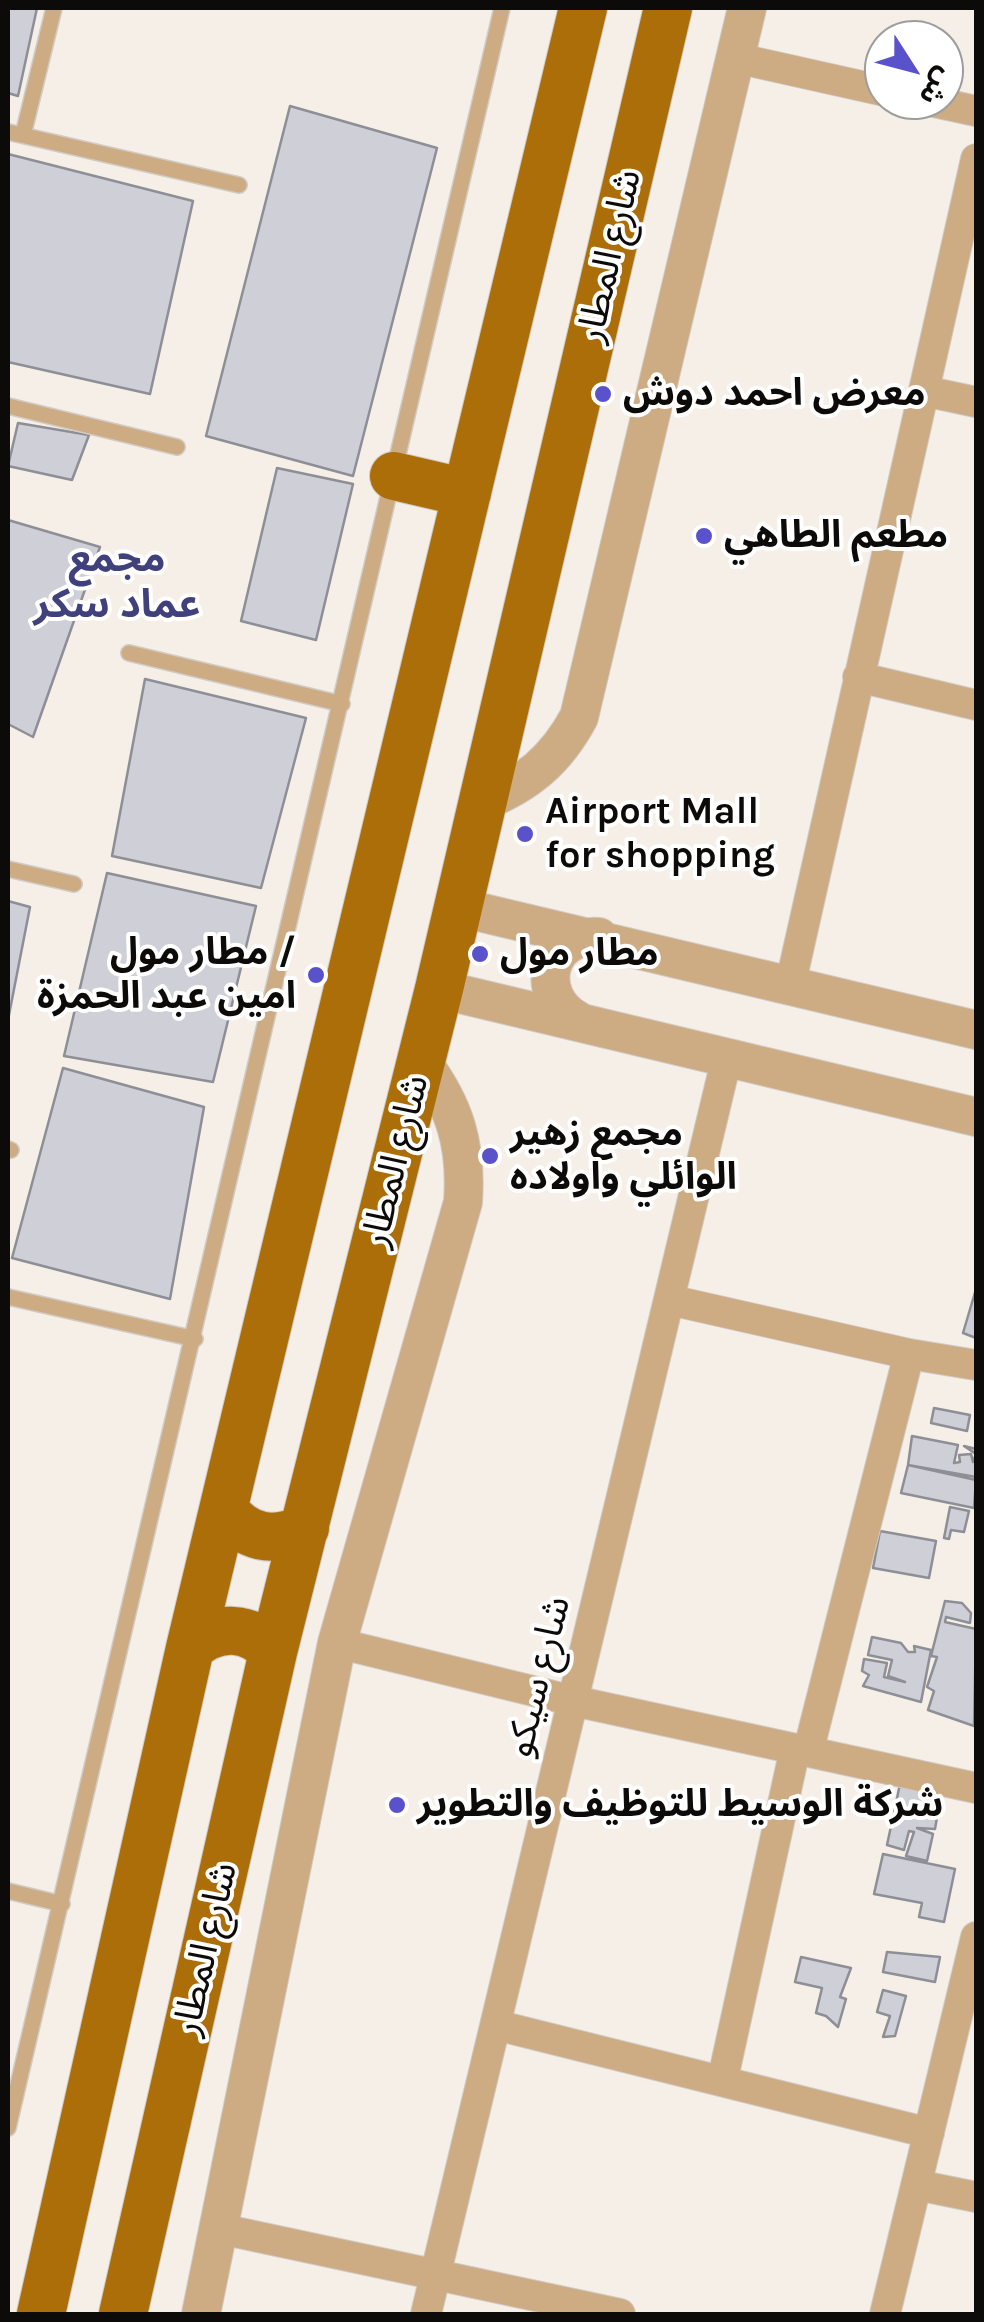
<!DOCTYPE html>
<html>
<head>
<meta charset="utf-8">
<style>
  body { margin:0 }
  #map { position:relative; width:984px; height:2322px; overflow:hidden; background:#f5efe8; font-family:Karla,"Noto Sans Arabic",sans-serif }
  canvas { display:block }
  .frame { position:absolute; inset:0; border:10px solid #0d0b09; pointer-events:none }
  .north { position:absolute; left:864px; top:20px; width:100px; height:100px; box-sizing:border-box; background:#fff; border:2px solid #9e9d9d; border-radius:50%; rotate:126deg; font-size:28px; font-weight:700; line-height:40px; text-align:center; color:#0d0b09 }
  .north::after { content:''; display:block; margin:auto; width:35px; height:45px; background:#5a52ca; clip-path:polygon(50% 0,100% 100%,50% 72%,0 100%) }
</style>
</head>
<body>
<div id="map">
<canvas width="984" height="2322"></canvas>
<div class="frame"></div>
<div class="north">ش</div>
</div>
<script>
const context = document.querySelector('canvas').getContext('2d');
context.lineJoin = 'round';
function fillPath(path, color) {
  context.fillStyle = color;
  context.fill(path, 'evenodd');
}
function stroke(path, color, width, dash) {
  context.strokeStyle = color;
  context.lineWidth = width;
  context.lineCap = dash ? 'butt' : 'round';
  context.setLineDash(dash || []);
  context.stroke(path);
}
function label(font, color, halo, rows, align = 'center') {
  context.font = font + ' Karla,"Noto Sans Arabic",sans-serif';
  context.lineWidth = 8;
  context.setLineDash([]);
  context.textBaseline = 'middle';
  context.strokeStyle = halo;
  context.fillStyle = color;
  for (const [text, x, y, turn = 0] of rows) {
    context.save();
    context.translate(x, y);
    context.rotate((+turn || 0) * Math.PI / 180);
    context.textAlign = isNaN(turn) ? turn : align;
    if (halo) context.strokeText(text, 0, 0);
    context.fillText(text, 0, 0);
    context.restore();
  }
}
const building = new Path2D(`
  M8 8H37L18 96 8 93Z
  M290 106 437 148 353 476 206 436Z
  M8 154 193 201 150 394 8 362Z
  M18 423 89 435 72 480 8 466Z
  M277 468 353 484 316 640 241 621Z
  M8 520 100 547 33 737 8 724Z
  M145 679 306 718 261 888 112 856Z
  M107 873 256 906 213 1082 64 1056Z
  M8 901 30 907 8 1020Z
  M63 1068 204 1107 170 1299 12 1258Z
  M976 1289V1338L963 1333Z
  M934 1408 970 1415 967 1431 931 1423Z
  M912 1436 958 1445 954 1463 960 1462 959 1455 971 1454 973 1462 976 1454 964 1446 976 1449V1477L908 1465Z
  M908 1465 976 1480 974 1508 901 1493Z
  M950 1507 969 1511 964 1532 951 1530 949 1539 944 1538Z
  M880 1531 936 1541 929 1578 873 1568Z
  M945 1601 962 1603 971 1613 970 1623 946 1617 945 1622 976 1629 974 1726 928 1710 934 1691 927 1687 937 1657 931 1656Z
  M872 1637 901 1643 908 1652H915L914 1646 931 1650 921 1702 863 1686 869 1675 862 1671 864 1659 887 1663 884 1677 905 1682 888 1676 892 1660 868 1655Z
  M900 1784 922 1790 923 1798 939 1806 935 1829 917 1828 933 1834 927 1861 906 1856 914 1832 909 1831 904 1850 887 1845Z
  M883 1854 955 1869 944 1922 919 1917 922 1903 874 1894Z
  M887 1952 940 1957 935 1982 883 1972Z
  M801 1957 851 1968 840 1997 846 1999 838 2027 826 2016 816 2013 822 1988 795 1982Z
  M883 1990 906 1996 895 2036 883 2037 890 2016 877 2012Z`);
fillPath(building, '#cecfd7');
stroke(building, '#8e8f96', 2.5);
const service = new Path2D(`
  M8 132 239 185
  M23 135 54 8
  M8 406 177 447
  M129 653 342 704
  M8 869 74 884
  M8 1149 11 1150
  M8 1297 195 1339
  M8 1891 62 1904
  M8 2128 502 8`);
const minor = new Path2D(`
  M736 58 884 91
  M925 100 976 111
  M924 391 976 402
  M858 677 976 705
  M790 986 976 159
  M670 1300 909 1354
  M337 1643 574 1701 976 1788
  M808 1752 909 1354 976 1365
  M496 2025 929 2133
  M723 2078 795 1749
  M917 2185 976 2197
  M221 2229 620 2314
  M426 2314 727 1057
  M885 2314 976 1937`);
const tertiary = new Path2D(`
  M482 802C527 784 556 760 579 717L747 8
  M458 907 976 1030
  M439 989 976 1117
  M577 1020C533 996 546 933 599 937
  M201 2314 337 1643 463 1202C467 1145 455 1106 421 1061`);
const primary = new Path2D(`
  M394 476 467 493
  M224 1510C246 1538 273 1544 305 1528
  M190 1648C217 1624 250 1625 273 1652
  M41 2314 190 1648 583 8
  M123 2314 273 1652 439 989 668 8`);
stroke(service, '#d0cbc4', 18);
stroke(minor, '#d0cbc4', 32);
stroke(tertiary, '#d0cbc4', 40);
stroke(primary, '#d0cbc4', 50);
stroke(service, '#cdab83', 15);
stroke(minor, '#cdab83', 30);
stroke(tertiary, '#cdab83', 38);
stroke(primary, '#ac6e08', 48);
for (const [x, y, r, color] of [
  [603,394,10,"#5a52ca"],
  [704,536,10,"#5a52ca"],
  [525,834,10,"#5a52ca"],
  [480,954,10,"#5a52ca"],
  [316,975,10,"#5a52ca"],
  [490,1156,10,"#5a52ca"],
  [397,1805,10,"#5a52ca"]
]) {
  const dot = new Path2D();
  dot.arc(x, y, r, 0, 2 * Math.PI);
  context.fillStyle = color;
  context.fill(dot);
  stroke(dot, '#fff', 4);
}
label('38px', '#0d0b09', '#fff', [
  ["شارع المطار",610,256,-77],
  ["شارع المطار",396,1161,-76],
  ["شارع سيكو",539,1677,-76],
  ["شارع المطار",206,1949,-77]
]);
label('bold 38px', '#0d0b09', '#fff', [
  ["معرض احمد دوش",623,394],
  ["مطعم الطاهي",724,536],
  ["Airport Mall",545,812],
  ["for shopping",545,856],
  ["مطار مول /",296,953,"right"],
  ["امين عبد الحمزة",296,997,"right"],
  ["مطار مول",500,954],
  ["مجمع زهير",510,1134],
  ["الوائلي واولاده",510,1178],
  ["شركة الوسيط للتوظيف والتطوير",417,1805]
], 'left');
label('bold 40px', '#40407d', '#fff', [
  ["مجمع",117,560],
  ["عماد سكر",117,606]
]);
</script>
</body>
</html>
